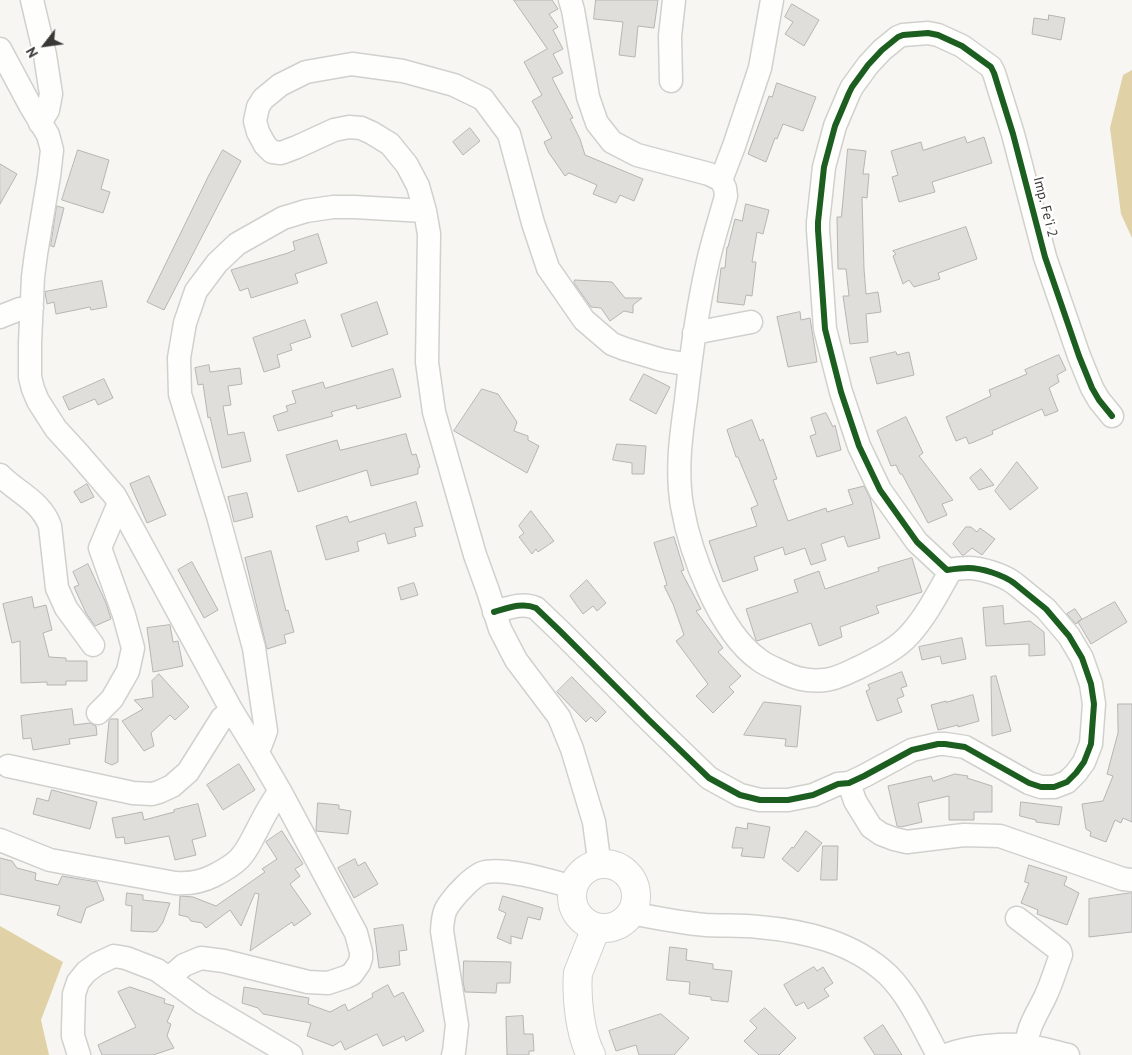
<!DOCTYPE html>
<html>
<head>
<meta charset="utf-8">
<style>
  body { margin:0 }
  #map { position:relative; width:1132px; height:1055px; overflow:hidden; background:#f7f6f2; font-family:"PT Sans",sans-serif }
  canvas { display:block }
  .north { position:absolute; left:20px; top:20px; width:50px; height:50px; -webkit-text-stroke:4px #fff; paint-order:stroke; rotate:240deg; font-size:14px; font-weight:700; line-height:20px; text-align:center; color:#393835 }
  .north::after { content:''; display:block; margin:auto; width:18px; height:22px; background:#393835; clip-path:polygon(50% 0,100% 100%,50% 72%,0 100%) }
</style>
</head>
<body>
<div id="map">
<canvas width="1132" height="1055"></canvas>
<div class="north">N</div>
</div>
<script>
const context = document.querySelector('canvas').getContext('2d');
context.lineJoin = 'round';
function fillPath(path, color) {
  context.fillStyle = color;
  context.fill(path, 'evenodd');
}
function stroke(path, color, width, dash) {
  context.strokeStyle = color;
  context.lineWidth = width;
  context.lineCap = dash ? 'butt' : 'round';
  context.setLineDash(dash || []);
  context.stroke(path);
}
function label(font, color, halo, rows, align = 'center') {
  context.font = font + ' "PT Sans",sans-serif';
  context.lineWidth = 5;
  context.setLineDash([]);
  context.textBaseline = 'middle';
  context.strokeStyle = halo;
  context.fillStyle = color;
  for (const [text, x, y, turn = 0] of rows) {
    context.save();
    context.translate(x, y);
    context.rotate((+turn || 0) * Math.PI / 180);
    context.textAlign = isNaN(turn) ? turn : align;
    if (halo) context.strokeText(text, 0, 0);
    context.fillText(text, 0, 0);
    context.restore();
  }
}
fillPath(new Path2D(`
  M1132 70V238L1121 214 1110 128 1123 75Z
  M0 926 63 962 41 1020 49 1055H0Z`), '#e0d1a6');
const building = new Path2D(`
  M514 0H552L558 9 549 14 558 27 553 30 563 49 553 54 563 73 552 78 573 118 570 119 580 139 585 155 643 179 634 201 620 195 616 203 593 194 597 185 569 173 565 176 549 153 544 142 552 138 532 101 542 95 524 62 547 49Z
  M596 0H658L654 28 638 26 635 57 619 55 623 22 594 19Z
  M792 4 819 20 804 46 785 34 793 22 785 17Z
  M1049 15 1065 18 1061 40 1032 34 1034 18 1048 20Z
  M777 83 816 97 803 131 783 124 777 139 775 138 766 162 748 154 769 96 772 97Z
  M470 128 480 141 463 155 453 142Z
  M965 137 967 143 984 137 992 163 932 182 935 192 899 202 892 177 898 175 891 151 921 142 923 150Z
  M848 149 866 151 863 174H869L867 198 862 197 864 269 866 294 878 292 881 312 866 314 868 342 850 344 843 296H849L846 269H838L837 217H841Z
  M78 150 109 160 101 189 110 192 103 213 62 200Z
  M223 150 241 161 164 310 147 302 208 177Z
  M0 164 17 174 0 204Z
  M746 204 769 210 763 234 757 232 752 262H756L752 296 746 295 744 305 717 302 721 268H725L727 247H728L735 219 742 221Z
  M57 206 64 208 54 247 51 246Z
  M966 227 977 259 938 273 940 279 914 287 909 280 903 284 893 256 896 254 893 251Z
  M318 234 327 263 295 274 298 283 251 298 248 288 240 291 231 270 288 253 295 250 293 242Z
  M575 280 612 282 625 298H642L633 305V313L624 311 610 321 601 308 591 307 574 283Z
  M102 281 107 307 91 310 90 307 56 314 54 302 47 304 45 292Z
  M377 302 388 334 352 347 341 315Z
  M800 312 801 320 810 318 817 362 788 367 777 317Z
  M305 320 311 337 290 344 292 350 277 355 280 367 264 372 253 338Z
  M896 352 897 355 909 352 914 375 877 384 870 358Z
  M1059 355 1066 370 1057 375 1059 382 1049 388 1058 411 1045 416 1042 409 992 431 993 434 969 444 966 437 956 441 946 417 991 396 989 390 1027 374 1025 370Z
  M209 365 210 372 240 368 242 384 228 386 231 405 223 406 228 435 244 432 251 461 222 468 210 417 208 418 203 384 198 385 195 368Z
  M393 369 401 397 357 409 356 405 331 412 333 416 278 431 273 416 288 411 286 406 296 403 292 391 323 382 325 388Z
  M644 374 670 387 656 414 630 400Z
  M104 379 113 398 98 405 95 399 69 410 63 397Z
  M482 389 498 394 517 422 514 431 528 436V440L539 446 527 473 454 431Z
  M826 413 833 427 835 425 841 450 817 457 810 436 816 434 811 418Z
  M906 417 923 453 919 456 953 500 942 504 947 515 928 523 902 474H900L896 465 891 466 877 431Z
  M752 420 760 441 763 439 777 479 773 480 788 521 826 508 827 512 853 504 848 490 864 486 870 498 880 538 848 547 844 536 821 544 826 560 811 565 805 548 785 555 783 547 754 557 758 570 723 582 709 541 757 526 751 508 758 505 738 457H736L727 430Z
  M406 434 412 455 416 454 420 467 418 468V474L371 486 367 470 298 492 286 455 337 440 340 450Z
  M617 444 646 446 644 474H632V463L613 460Z
  M1017 462 1038 488 1010 510 995 491Z
  M981 469 994 485 979 490 970 478Z
  M149 476 166 515 147 523 130 484Z
  M87 484 94 497 81 503 74 492Z
  M247 493 253 517 234 522 228 497Z
  M416 502 423 526 414 528 416 536 388 544 385 533 357 542 359 551 326 560 316 526 347 516 349 522Z
  M531 511 554 541 538 552 536 549 532 554 519 537 524 533 519 526Z
  M966 527H971L977 532 980 528 995 539 982 555 972 548 964 555H962L953 544Z
  M674 537 684 570 681 571 701 609 696 611 723 648 718 652 741 676 729 687 734 692 713 713 696 696 708 684 676 641 684 635 673 604 664 586 667 585 654 543Z
  M271 551 286 611 288 610 294 632 284 635 286 643 267 649 245 558Z
  M912 558 922 592 876 606 879 613 840 627 842 637 819 646 811 623 757 641 756 640 746 609 798 592 794 580 819 571 825 589 879 571 878 568Z
  M192 562 218 610 204 618 178 570Z
  M88 564 106 603 111 619 95 626 86 613 74 587 79 585 73 572Z
  M587 580 606 603 597 611 593 606 583 614 570 596Z
  M414 583 418 595 401 600 398 588Z
  M32 597 34 608 46 605 52 630 43 633 49 657 66 658V661H87V681H66V685H47V682L21 683 20 641 12 643 3 604Z
  M1115 602 1127 622 1091 644 1078 622Z
  M1003 606 1004 624 1030 621 1044 632 1045 655 1029 656V644L986 646 983 608Z
  M1075 609 1082 619 1076 624 1067 614Z
  M170 625 173 642 178 641 183 666 153 672 147 628Z
  M962 638 966 659 942 664 940 656 922 660 919 647Z
  M902 672 907 686 901 688 904 696 897 699 902 712 877 721 866 691 870 689 868 685Z
  M159 674 189 707 175 720 170 715 151 733 154 746 144 751 122 721 143 709 134 700 153 697 152 681Z
  M996 676 1011 731 992 736 991 677Z
  M572 677 606 712 596 722 591 717 586 722 557 692Z
  M973 695 979 721 958 727V725L938 730 931 705 946 701V702Z
  M764 702 801 706 797 747 785 746 786 739 744 735Z
  M1118 704H1132V822L1123 818 1121 823 1115 820 1106 842 1090 836 1091 832 1086 829 1082 804 1103 801 1113 776 1107 774 1118 733Z
  M72 709 74 725 90 723 96 726 97 735 69 739 70 744 33 750 31 738 23 739 21 716Z
  M111 719H118V762L112 765 105 762 109 721Z
  M239 764 255 790 223 810 207 785Z
  M955 774 968 776 967 778 992 786V812H974V820H949V796L918 803 922 822 901 827 897 826 888 786 931 776 933 781Z
  M52 790 97 802 90 829 33 814 37 798 48 801Z
  M1021 802 1062 807 1059 825 1036 822V820L1020 816Z
  M318 803 339 805V809L351 811 348 834 316 831V830Z
  M198 804 206 836 192 840 196 855 175 860 169 836 125 844 124 837 116 838 112 818 142 812 144 820 174 812V810Z
  M748 823 770 827 764 858 741 856 743 848H732L736 827 747 829Z
  M282 831 303 864 295 869 300 876 290 884 311 914 294 926 292 922 250 951 259 894 255 893 241 926 230 910 206 928 202 923 191 921 188 917 179 915 180 896 193 897 216 906 265 872 262 869 277 859 266 842Z
  M806 831 822 843 798 872 782 859 792 847 793 848Z
  M823 846H838L837 880H821Z
  M0 858 12 861 17 868 36 873 35 880 58 885 62 876 97 882 104 900 86 908 81 923 57 915 60 906 0 894Z
  M355 859 358 866 365 862 378 884 354 898 338 868Z
  M1029 865 1067 877 1064 885 1079 893 1067 925 1037 914 1038 910 1021 903 1029 883 1025 882Z
  M127 893 143 895V900L170 903 163 922 157 931 153 932 131 931 132 906 126 905Z
  M1132 893V932L1089 937V899Z
  M503 896 543 908 540 920 528 917 522 939 511 936V944L497 938 506 913 499 910Z
  M403 925 407 950 399 951 400 965 379 968 374 929Z
  M670 947 687 949 686 960 713 964V969L732 971 728 1002 711 1000V997L689 994 690 982 667 980Z
  M464 961 511 962 510 983H497L496 993 465 992 463 982Z
  M814 967 817 971 823 967 833 983 824 989 829 996 808 1009 804 1002 796 1006 784 985Z
  M388 985 394 997 403 992 424 1031 406 1041 404 1036 383 1046 377 1034 345 1050 341 1041 333 1046 307 1036 311 1023 263 1014 258 1008 242 1003 244 987 309 998 308 1004 330 1012 345 1004 348 1011 373 997 372 994Z
  M130 987 165 999 164 1003 174 1006 167 1022 171 1024 167 1036 174 1048 153 1055H102L98 1045 136 1027 118 992Z
  M765 1008 796 1038 779 1055H759L744 1041 757 1028 750 1021Z
  M661 1014 689 1038 674 1055H639L636 1045 616 1051 609 1031Z
  M523 1016 524 1034H533L534 1051H529V1055H507L506 1017Z
  M883 1025 902 1055H875L864 1038Z`);
fillPath(building, '#dfdedb');
stroke(building, '#b6b5b2', 1);
const minor = new Path2D(`
  M32 0 45 55 51 94 48 110 40 123
  M570 0 573 10 588 97 597 123 612 142 637 155 709 174 721 180
  M772 0 760 68 734 146 721 180 725 188 726 196C720 219 712 242 707 266 697 310 691 355 686 400 681 435 676 470 682 506 690 552 719 631 758 659 764 664 771 667 778 670 794 678 806 682 825 680 837 679 849 672 860 667 878 658 897 649 910 634 927 615 939 591 951 570
  M0 49 30 105 48 135 52 150 49 176 36 254 33 277 30 343V377L33 389 38 401 56 429 78 453 115 496 232 711 262 760 280 791 356 933 361 952V958L359 964 352 974 346 977 328 983 308 982 224 961 201 958 184 965 169 978
  M671 81 670 36 674 0
  M0 317 2 316 20 309 32 308
  M694 333 751 322
  M0 475C18 493 41 501 50 526L57 588 66 608 93 645
  M494 612C508 608 522 602 536 608L561 632 649 720 709 778 740 795 760 800H788L813 795 838 784 849 783 864 776 912 750 938 744H945L965 747 1029 783 1041 787H1054L1067 782 1076 773 1084 762 1091 744 1094 704 1091 684 1082 658 1069 636 1046 609 1014 583C1003 575 982 568 968 568 961 568 954 569 947 570L917 542 880 490 859 446 841 392 825 329 818 230V222L824 167 835 126 849 93 852 87 868 65 882 50 898 37 903 35 928 33 938 35 962 46 991 67 994 73 1013 134 1045 257 1079 356 1092 388 1099 400 1112 416
  M98 713 112 699 128 671 133 648 124 615 100 548 119 503
  M258 752 266 731 254 648 218 516 180 394 179 358 185 323 196 291 217 263 237 244 283 218 306 211 333 207H354L425 211
  M8 766 133 793 152 794 159 792 172 786 188 772 222 718 232 711
  M849 783 855 801 871 827 881 834 894 839 907 842 964 835 1000 836 1123 879 1132 880
  M0 840 50 860 175 883C188 884 201 882 213 876 223 871 232 866 239 859 247 851 251 841 256 832 263 818 270 804 280 791
  M598 865V852L594 822 572 749 559 717 516 660 500 629 488 591 475 555 434 412 427 362 429 234 425 211 418 186 407 165 390 144 372 133 361 128 349 127 334 130 297 147 281 153 272 152 265 145 258 132 255 121 258 107 263 99 280 85 306 72 352 64 403 71 454 85 483 99 509 134 533 223 548 268 584 320 612 344 625 349 662 360 690 365
  M631 913C656 918 681 923 706 925 724 926 741 925 759 927 805 931 853 942 888 975 910 997 923 1028 938 1055
  M1017 918 1055 947 1060 951 1061 955C1056 968 1052 982 1046 995 1039 1011 1026 1028 1027 1046
  M79 1055 73 1036V1029L74 994 78 982 86 972 97 964 114 956 126 958 157 970 203 1003 291 1055
  M453 1055 454 1052 457 1025 442 931C443 911 445 908 458 893 465 886 472 877 482 873 502 866 551 881 573 887
  M946 1055C971 1046 1004 1043 1030 1046 1043 1048 1055 1052 1068 1055`);
const major = new Path2D(`
  M572 896a32 32 0 1 1 64 0a32 32 0 1 1-64 0Z
  M591 1055C580 1034 576 997 578 973L596 928`);
stroke(minor, '#d0d0cd', 25);
stroke(major, '#d0d0cd', 30);
stroke(minor, '#fefefd', 22);
stroke(major, '#fefefd', 28);
stroke(new Path2D(`
  M494 612C508 608 522 602 536 608L561 632 649 720 709 778 740 795 760 800H788L813 795 838 784 849 783 864 776 912 750 938 744H945L965 747 1029 783 1041 787H1054L1067 782 1076 773 1084 762 1091 744 1094 704 1091 684 1082 658 1069 636 1046 609 1014 583C1003 575 982 568 968 568 961 568 954 569 947 570L917 542 880 490 859 446 841 392 825 329 818 230V222L824 167 835 126 849 93 852 87 868 65 882 50 898 37 903 35 928 33 938 35 962 46 991 67 994 73 1013 134 1045 257 1079 356 1092 388 1099 400 1112 416`), '#1b5e20', 6);
label('14px', '#393835', '#fff', [
  ["Imp. Fe'i 2",1045,207,76]
]);
</script>
</body>
</html>
